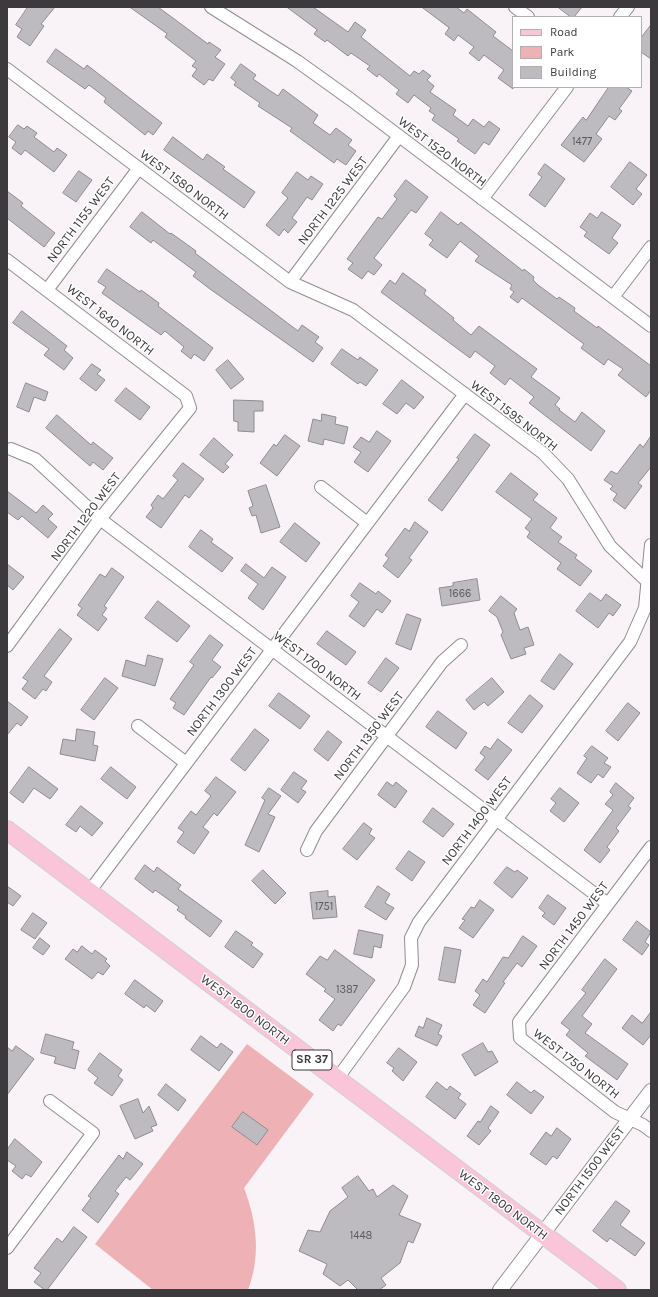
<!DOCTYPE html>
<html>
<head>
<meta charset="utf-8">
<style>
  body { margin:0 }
  #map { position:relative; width:658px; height:1297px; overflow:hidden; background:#f9f3f7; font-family:Karla,sans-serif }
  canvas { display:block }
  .frame { position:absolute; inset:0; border:8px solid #3c3a3c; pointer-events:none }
  .legend { position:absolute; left:512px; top:16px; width:130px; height:72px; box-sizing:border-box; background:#fff; border:1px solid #b1b0b1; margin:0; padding:5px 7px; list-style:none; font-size:12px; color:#3c3a3c }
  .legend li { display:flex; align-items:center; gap:8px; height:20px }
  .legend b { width:20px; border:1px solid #b1b0b1 }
</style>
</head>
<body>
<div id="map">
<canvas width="658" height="1297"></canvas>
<div class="frame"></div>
<ul class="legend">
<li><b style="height:5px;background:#fac4d9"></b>Road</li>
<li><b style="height:11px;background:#eeb2b6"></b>Park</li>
<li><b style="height:11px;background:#bebbc0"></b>Building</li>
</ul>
</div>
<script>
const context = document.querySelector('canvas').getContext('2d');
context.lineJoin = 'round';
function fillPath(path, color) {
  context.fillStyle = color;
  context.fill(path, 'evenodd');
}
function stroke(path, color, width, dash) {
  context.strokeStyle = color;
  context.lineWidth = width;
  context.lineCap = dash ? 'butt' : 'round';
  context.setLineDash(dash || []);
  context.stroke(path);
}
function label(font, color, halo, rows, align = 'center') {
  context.font = font + ' Karla,sans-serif';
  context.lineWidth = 3;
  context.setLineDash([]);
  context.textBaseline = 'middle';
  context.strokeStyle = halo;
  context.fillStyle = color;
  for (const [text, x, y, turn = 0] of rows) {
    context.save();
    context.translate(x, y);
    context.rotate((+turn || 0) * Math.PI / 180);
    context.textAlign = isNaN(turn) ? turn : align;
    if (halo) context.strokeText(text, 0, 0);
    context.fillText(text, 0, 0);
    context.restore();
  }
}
fillPath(new Path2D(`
  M247 1044 314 1094 244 1188C257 1222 261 1256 248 1290H153L95 1244Z`), '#eeb2b6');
const building = new Path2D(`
  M28 7H55L41 24 44 26 30 46 17 37 22 29 16 25Z
  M130 7H158L208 44 209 42 221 50 215 57 225 64 213 81 209 79 204 85 192 76 197 69 192 66 196 61 165 37 167 34Z
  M287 7H313L348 32 355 22 366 30 361 37 410 76 414 71 419 74 423 70 431 76 427 80 434 86 430 92 456 110 453 115 468 126 473 119 484 127 489 121 500 129 489 145 484 142 475 154 457 141 459 139 432 120 435 115 429 111 431 108 414 95 408 103 396 94 399 90 379 74 377 77 367 69 370 66 351 53 348 56 327 40 325 42 314 34 317 30Z
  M422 7H456L464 13 467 9 496 32 493 36 513 51V89L498 78 504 70 484 55 479 61 469 53 474 47 458 35 454 41 445 34 449 28Z
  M558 7H582L574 17H571Z
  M651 25V59L641 52V38Z
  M56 49 84 69 87 65 162 123 153 135 148 131 145 135 104 102 106 98 89 85 85 89 47 62Z
  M241 64 256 75 253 79 269 90 278 96 283 89 318 115 313 123 330 135 336 128 352 140 348 145 356 151 346 165 337 159 334 163 290 131 292 128 258 106 260 103 234 85 236 82 231 78Z
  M609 87H626L632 91 619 109 622 111 615 120 609 116 596 134 602 139 584 162 561 145 583 117 586 120Z
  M18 125 24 129 27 126 37 133 34 137 54 152 57 148 67 155 54 172 25 150 21 155 12 148 16 142 9 137Z
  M173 137 203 160 207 154 225 167 223 169 255 192 244 208 164 150Z
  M630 162 647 175 636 189 642 194 633 205 611 187Z
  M545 164 565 179 545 207 529 195 542 177 538 174Z
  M79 171 92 180 76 202 63 193Z
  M297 172 308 180 311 176 323 184 312 200 307 197 292 218 297 222 288 233 284 229 279 236 266 225 288 198 282 193Z
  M406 180 428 197 416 213 411 210 374 258 382 265 374 275 368 271 362 279 348 269 353 263 347 259 378 217 382 219 397 199 394 196Z
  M7 191 23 203 21 206 55 233 44 247 7 218Z
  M142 212 170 234 171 233 196 251 195 253 298 331 302 325 319 337 315 342 323 348 313 362 210 289 193 276 196 272 153 240 151 243 130 227Z
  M441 212 458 225 461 222 523 271 524 269 534 277 533 280 538 285 557 299 559 297 575 308 574 311 597 328 598 326 651 366V390L646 397 618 375 623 369 608 359 604 365 581 348 584 344 522 298 518 303 510 297 514 292 510 289 512 285 475 261 479 256 460 241 447 258 429 245 433 240 425 234Z
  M602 212 621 225 612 238 618 243 609 254 584 236 587 232 580 227 590 213 597 218Z
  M107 269 140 292 141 290 159 303 158 306 213 348 204 361 194 354 191 359 181 351 184 347 165 331 161 335 102 293 106 287 98 282Z
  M403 273 426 290 424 294 454 318 453 320 471 335 479 326 537 369 531 377 560 398 555 405 560 409 559 410 575 422 582 412 605 431 591 451 529 403 534 397 510 378 505 385 490 373 495 366 475 351 470 358 381 292 390 280 395 284Z
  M22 311 67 346 64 350 73 358 64 370 44 355 49 349 13 323Z
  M342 349 358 360 360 357 378 370 366 386 360 382 358 384 331 364Z
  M228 360 244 379 231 389 216 370Z
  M92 364 101 370 97 374 105 380 96 391 80 379Z
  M402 380 424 397 414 409 406 403 397 414 383 404Z
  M26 383 48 392 45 401 34 397 29 412 17 407Z
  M126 388 150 407 140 420 115 401Z
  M234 400 263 401V411H254V432L238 431V422L234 421Z
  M322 414 336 417 335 424 348 427 344 444 324 439 323 445 308 441 313 419 321 421Z
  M57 415 91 445 93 442 113 458 103 470 93 462 90 466 46 428Z
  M377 431 391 441 368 472 354 462 361 452 353 447 361 437 369 442Z
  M475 434 490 445 442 511 428 500 459 459 457 458Z
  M285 435 300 446 277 476 260 463 274 444 276 446Z
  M651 436V467L638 483 642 486 625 509 613 500 617 494 610 489 613 486 604 480 611 471 617 474 640 444 643 447Z
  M214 438 233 455 225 464 229 467 223 473 200 455Z
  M183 463 204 479 189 498 185 495 161 528 146 517 153 508 151 505 158 495 163 499 178 480 173 476Z
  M511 473 538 494 533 500 557 518 550 528 562 537 558 542 577 555 575 558 592 571 580 586 557 569 561 563 527 537 530 532 525 528 532 519 496 492Z
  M266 485 280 527 261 533 256 515 252 516 249 508 253 506 248 491Z
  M7 491 36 513 43 505 53 514 48 519 57 527 48 538 22 516 18 520 7 512Z
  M415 522 428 532 409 558 412 560 398 578 383 566 389 558 385 555 405 528 409 531Z
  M295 523 320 543 306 562 280 542Z
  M201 530 213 539 211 542 233 558 222 572 189 547Z
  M7 564 24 577 13 590 7 585Z
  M246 564 264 578 272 567 286 577 263 610 248 598 258 584 241 571Z
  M112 568 124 577 104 606 107 608 102 615 107 619 98 631 77 615 82 608 78 605 100 574 105 577Z
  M477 579 480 600 442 606 439 588 453 586V583Z
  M360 583 376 594 378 591 391 601 382 613 377 609 364 627 349 616 359 602 351 596Z
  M590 593 601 601 606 594 621 605 613 616 609 613 598 628 576 611Z
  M501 596 517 609 514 613 520 630 528 627 534 645 524 648 526 654 511 659 501 635 503 632 497 617 489 611Z
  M158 601 190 626 177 642 145 618Z
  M407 614 421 619 411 650 396 644Z
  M60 629 72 639 44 676 52 682 46 691 43 689 35 699 22 689 28 681 23 678Z
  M327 631 356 652 346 665 317 644Z
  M210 635 223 645 212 660 221 667 212 678 211 677 184 715 173 708 176 703 170 699 194 665 190 662Z
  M560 654 573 664 554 690 541 681Z
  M148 655 163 659 155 686 122 676 126 660 145 666Z
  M386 658 399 668 381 692 368 683Z
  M105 678 118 688 94 720 81 710Z
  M492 678 504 692 488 706 484 702 474 710 466 700Z
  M279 693 310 716 300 729 269 706Z
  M530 695 543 706 522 733 508 723Z
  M7 701 28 717 21 726 17 723 7 735Z
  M628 703 640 713 618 741 606 731Z
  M438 711 467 733 456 749 426 727Z
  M77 729 95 732 93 745 98 746 95 761 60 754 63 739 75 741Z
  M255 729 269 740 245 771 231 760Z
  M328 731 342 742 328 761 314 750Z
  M498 739 512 750 488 780 475 770 485 757 480 753 485 746 490 749Z
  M592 746 608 758 604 763 611 767 603 778 598 774 591 783 577 773 587 758 584 756Z
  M29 767 58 789 50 799 34 788 23 803 10 793Z
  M111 767 136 787 127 799 101 779Z
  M294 772 307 781 301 789 306 792 298 803 281 790Z
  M216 777 236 792 217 816 214 813 203 827 209 832 194 854 177 842 184 832 178 828 191 811 196 815 211 796 205 791Z
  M387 782 393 786 396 782 407 791 395 808 378 795Z
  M616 783 634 798 628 806 631 808 616 828 619 831 607 847 610 850 600 863 584 850 613 810 605 804 613 795 610 792Z
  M269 788 281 796 268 814 275 817 259 852 245 845 265 800 262 798Z
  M560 788 579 803 564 822 550 811 556 803 551 799Z
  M81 806 103 823 92 836 80 826 76 832 66 825Z
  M433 808 454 824 443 837 423 822Z
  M364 823 372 829 369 834 375 838 357 860 343 849Z
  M409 851 425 862 412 881 396 869Z
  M145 865 154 872 157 867 181 885 178 889 222 921 210 937 185 918 186 916 177 910 179 907 155 890 153 893 135 879Z
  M507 867 515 872 517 870 528 878 512 898 494 883Z
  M263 870 286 893 275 904 252 881Z
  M7 886 21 896 13 906 7 902Z
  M378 886 390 894 385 903 394 908 386 920 365 907Z
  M328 891V897L335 896 337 917 313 919 310 893Z
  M548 895 566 908 554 925 542 916 545 913 539 908Z
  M480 900 494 910 473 938 459 928 465 920 462 919 471 907 474 908Z
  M33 913 47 923 35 939 21 930Z
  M637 921 651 932 645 942 649 945 642 955 623 940Z
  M359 930 383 935 381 948 374 946 372 958 354 954Z
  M236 931 253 943 251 945 263 954 253 968 225 947Z
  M523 936 537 946 522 967 517 963 503 982 505 983 485 1013 473 1005 480 995 475 991 483 979 487 982 503 957 508 958Z
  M40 938 50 946 43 955 33 948Z
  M82 946 92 954 95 950 107 959 105 961 110 966 103 975 98 972 92 979 65 959 73 949 77 952Z
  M445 947 461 950 455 983 439 980Z
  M335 950 375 980 341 1026 338 1024 333 1031 319 1020 335 999 324 991 326 989 306 974 320 956 327 960Z
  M605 959 617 969 582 1016 592 1024 585 1033 628 1064 617 1080 585 1056 588 1053 566 1035 570 1030 561 1023 586 993 582 990Z
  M135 980 163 1001 155 1012 146 1005 144 1008 125 994Z
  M651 1012V1035L643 1045 622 1028 632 1015 642 1023Z
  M427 1018 442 1025 438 1034 442 1036 437 1046 415 1036 419 1026 423 1028Z
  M46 1034 74 1042 72 1049 79 1051 75 1069 54 1063 56 1057 41 1053Z
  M201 1036 217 1048 221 1043 233 1052 219 1071 191 1050Z
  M483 1043 488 1052 492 1051 498 1062 475 1076 462 1055Z
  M16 1046 34 1059 7 1095V1047L12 1051Z
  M399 1048 417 1062 403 1081 392 1071 394 1068 387 1063Z
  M100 1053 122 1070 118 1076 123 1080 112 1096 94 1083 98 1078 88 1070Z
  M437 1082 447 1090 450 1086 461 1094 458 1098 466 1104 455 1119 426 1097Z
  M517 1082 531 1093 534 1090 544 1097 531 1114 507 1095Z
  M166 1084 186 1100 178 1111 158 1095Z
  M138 1099 143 1113 149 1106 157 1125 151 1127 153 1131 135 1139 120 1106Z
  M491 1106 499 1112 488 1128 491 1131 479 1145 467 1136 478 1121 480 1122Z
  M243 1112 268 1130 257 1145 232 1127Z
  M557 1128 571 1139 557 1159 553 1156 546 1165 530 1154 546 1132 551 1136Z
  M15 1139 42 1162 31 1177 26 1174 22 1179 12 1171 16 1166 7 1160V1150Z
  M127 1152 143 1164 130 1180 126 1177 115 1191 119 1194 98 1223 82 1210 91 1198 88 1196 119 1155 123 1159Z
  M358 1176 369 1191 373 1189 377 1197 393 1185 408 1196 399 1215 421 1224 413 1243 408 1241 400 1263 381 1278 386 1285 379 1290H358L348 1280 340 1286 323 1274 327 1264 299 1251 308 1230 320 1232 330 1211 348 1197 342 1188Z
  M616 1201 630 1211 620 1225 645 1243 635 1256 610 1238 607 1242 593 1231Z
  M74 1227 87 1237 47 1290H45L34 1282 41 1273 34 1268 57 1238 62 1242Z`);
fillPath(building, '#bebbc0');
stroke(building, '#8f8b90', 1);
const minor = new Path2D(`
  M211 7 297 61 350 99 651 326
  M515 7 528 17
  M620 17 628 7
  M7 69 290 282 353 310 543 453 568 479 610 546 651 585
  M482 199 567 87
  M7 260 186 396 190 408 100 519 7 646
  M290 282 399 136
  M47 290 139 168
  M613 297 651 247
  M11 449 35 459 100 519 608 904
  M321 487 367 523
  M138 726 186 763
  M651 847 519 1022 520 1038 615 1112 643 1125 651 1131
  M307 850 316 831 442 662 461 645
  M89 892 465 394
  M337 1079 404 987 412 965 411 938 419 922 630 642 645 608 651 545
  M7 1248 93 1133 50 1101`);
const tertiary = new Path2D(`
  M500 1290 651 1091`);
const primary = new Path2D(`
  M7 830 617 1290`);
stroke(minor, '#928d90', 14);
stroke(tertiary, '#928d90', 16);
stroke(primary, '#d0d0d0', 20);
stroke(minor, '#fff', 12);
stroke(tertiary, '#fff', 14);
stroke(primary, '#fac4d9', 18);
label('11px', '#5c5a5d', null, [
  ["1477",582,142],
  ["1666",460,594],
  ["1751",324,907],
  ["1387",347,990],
  ["1448",361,1236]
]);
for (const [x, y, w] of [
  [312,1060,40]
]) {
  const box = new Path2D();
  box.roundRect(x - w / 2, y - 10, w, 20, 3);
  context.fillStyle = '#fff';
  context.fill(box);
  stroke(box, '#3c3a3c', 1);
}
label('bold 12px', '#3c3a3c', null, [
  ["SR 37",312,1060]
]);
label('13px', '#3c3a3c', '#fff', [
  ["WEST 1520 NORTH",442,152,37],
  ["WEST 1580 NORTH",184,185,37],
  ["NORTH 1225 WEST",333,201,-53],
  ["NORTH 1155 WEST",81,220,-53],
  ["WEST 1640 NORTH",110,320,38],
  ["WEST 1595 NORTH",514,416,38],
  ["NORTH 1220 WEST",86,517,-53],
  ["WEST 1700 NORTH",317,666,37],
  ["NORTH 1300 WEST",222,692,-53],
  ["NORTH 1350 WEST",369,736,-53],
  ["NORTH 1400 WEST",477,821,-53],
  ["NORTH 1450 WEST",574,926,-53],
  ["WEST 1800 NORTH",245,1010,37],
  ["WEST 1750 NORTH",576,1064,38],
  ["NORTH 1500 WEST",590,1171,-53],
  ["WEST 1800 NORTH",503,1205,37]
]);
</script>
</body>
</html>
